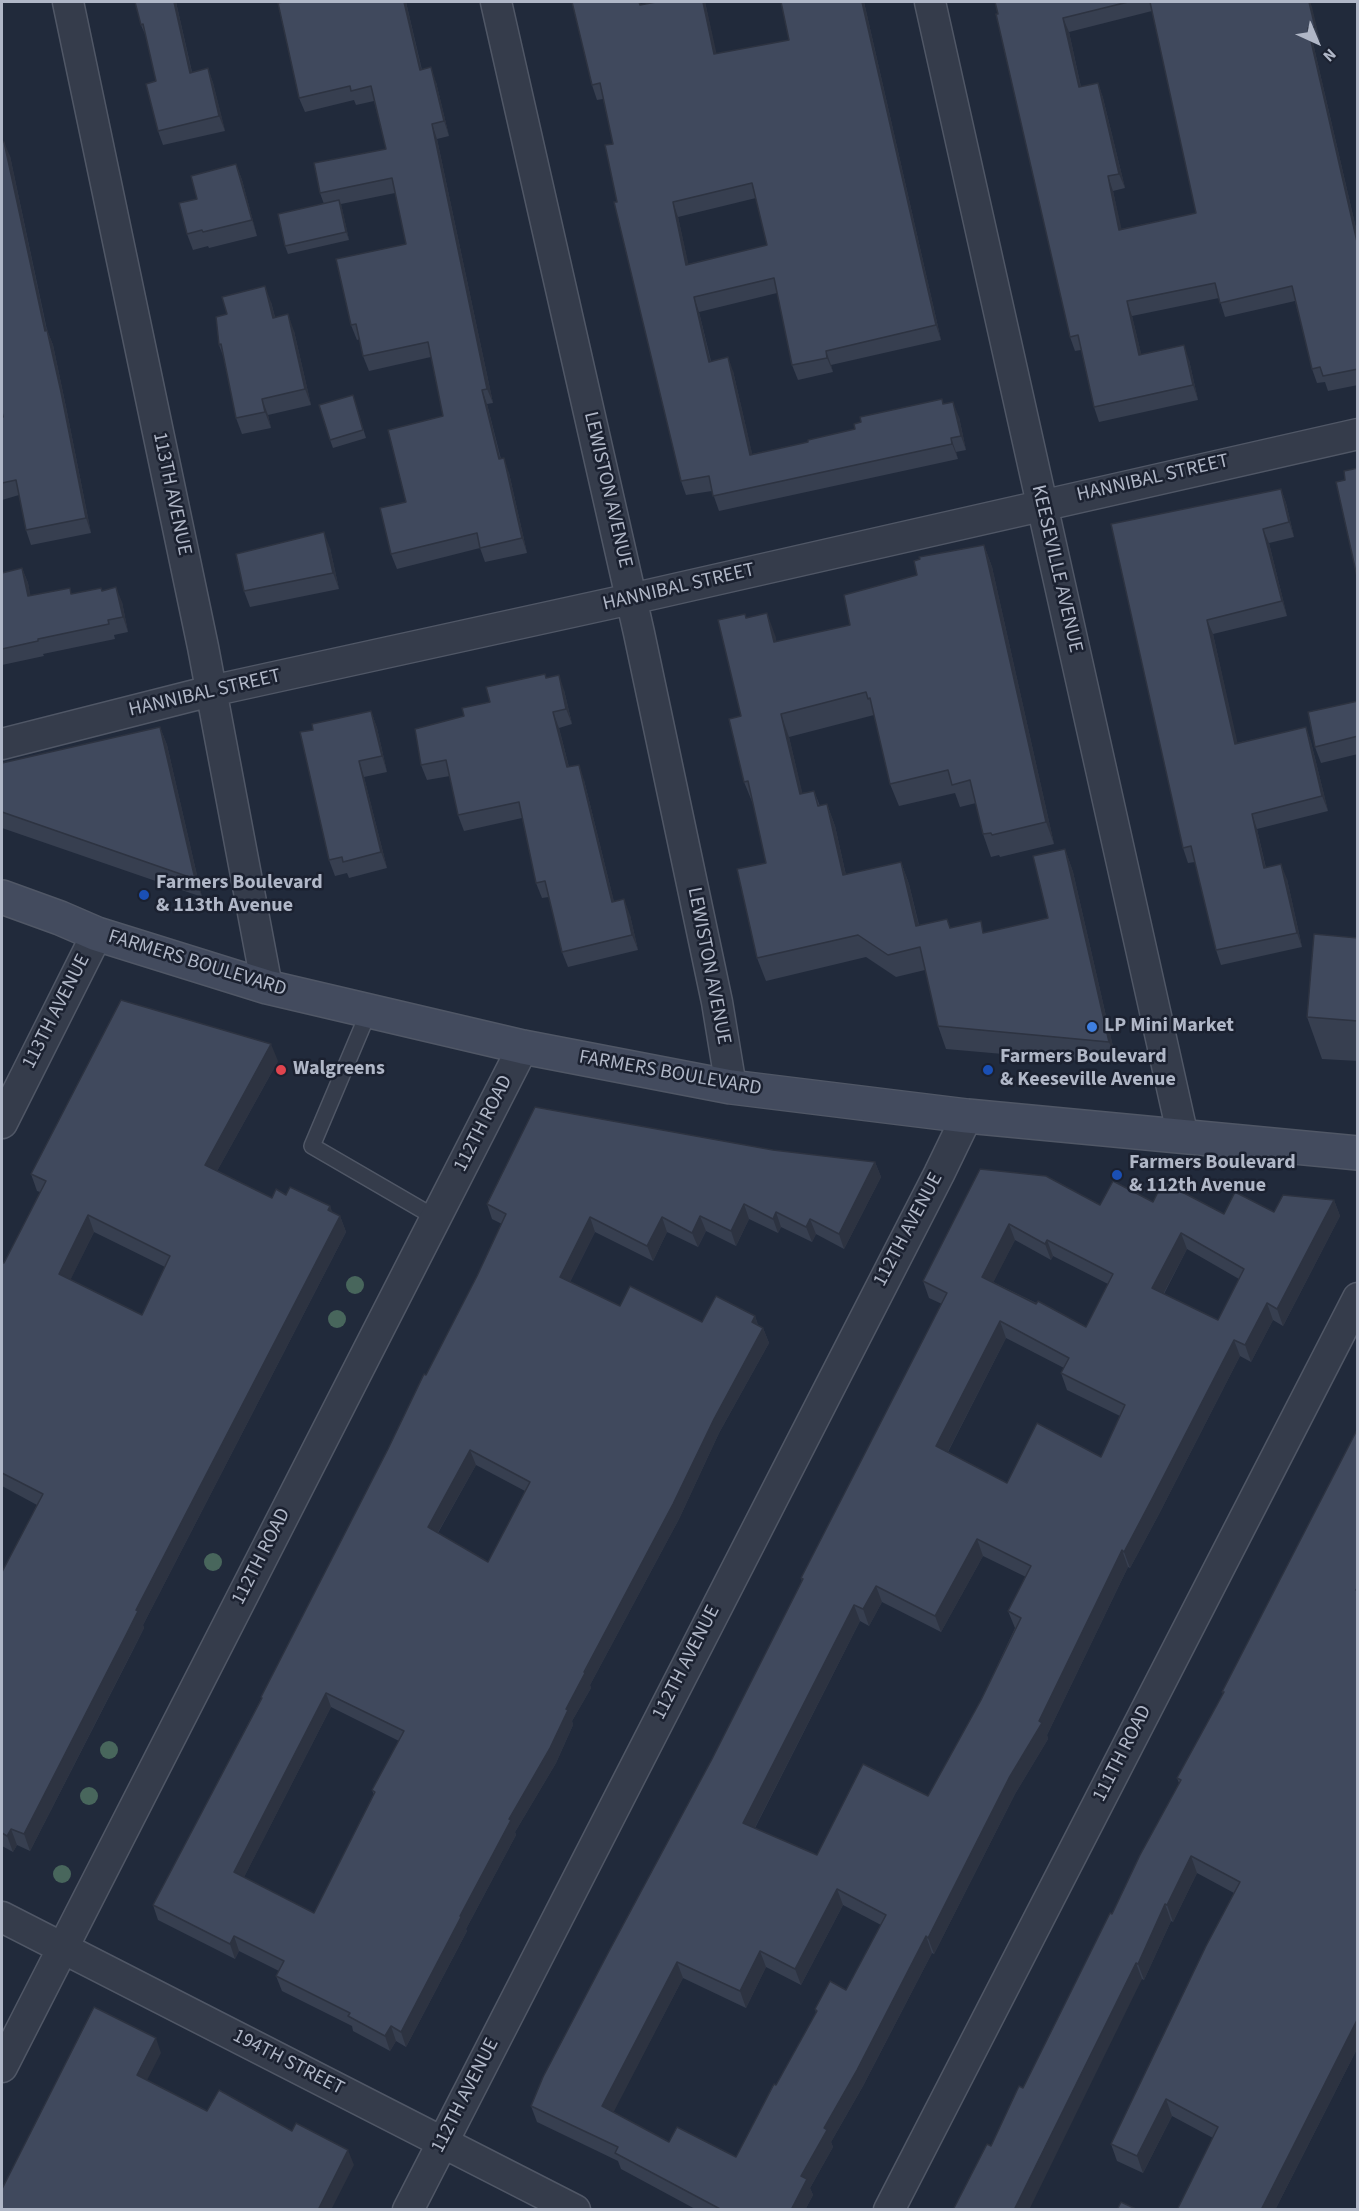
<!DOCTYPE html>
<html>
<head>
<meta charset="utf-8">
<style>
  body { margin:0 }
  #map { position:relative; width:1359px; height:2211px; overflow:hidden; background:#212a3b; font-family:"Source Sans 3",sans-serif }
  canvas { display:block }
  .frame { position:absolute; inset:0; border:3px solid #b0b7c7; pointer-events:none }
  .north { position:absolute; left:1287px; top:12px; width:60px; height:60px; -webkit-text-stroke:4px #1b2130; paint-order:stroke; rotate:136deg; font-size:16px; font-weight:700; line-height:24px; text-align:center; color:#b0b7c7 }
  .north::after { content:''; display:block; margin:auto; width:21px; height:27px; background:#b0b7c7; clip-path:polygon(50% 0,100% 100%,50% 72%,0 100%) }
</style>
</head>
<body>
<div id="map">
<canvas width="1359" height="2211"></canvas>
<div class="frame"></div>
<div class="north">N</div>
</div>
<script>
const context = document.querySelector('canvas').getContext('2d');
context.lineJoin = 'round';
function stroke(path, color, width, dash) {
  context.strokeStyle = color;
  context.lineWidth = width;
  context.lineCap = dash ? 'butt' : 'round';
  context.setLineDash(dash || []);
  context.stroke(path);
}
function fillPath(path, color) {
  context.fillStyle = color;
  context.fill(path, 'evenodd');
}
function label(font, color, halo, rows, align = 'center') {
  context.font = font + ' "Source Sans 3",sans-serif';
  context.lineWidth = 5;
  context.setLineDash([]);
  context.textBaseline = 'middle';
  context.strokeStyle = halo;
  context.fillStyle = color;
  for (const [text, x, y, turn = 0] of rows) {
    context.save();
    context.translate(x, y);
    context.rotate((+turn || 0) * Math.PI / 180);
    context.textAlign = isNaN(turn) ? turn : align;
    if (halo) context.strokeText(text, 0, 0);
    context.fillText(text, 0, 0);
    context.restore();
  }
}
const service = new Path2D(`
  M369 1011 312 1146 436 1218`);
const minor = new Path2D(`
  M68 2 203 647 267 987
  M496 2 639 633 717 1002 731 1087
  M930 2 1183 1137
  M2 744 211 691 631 599 1358 434
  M2 1123 97 934
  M2 1917 575 2210
  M2 2067 523 1047
  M408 2210 939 1174 967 1116
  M889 2210 1358 1298`);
const secondary = new Path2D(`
  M2 897 60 918 97 934 267 987 523 1047 731 1087 967 1116 1358 1153`);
stroke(service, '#505766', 18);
stroke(minor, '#505766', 33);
stroke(secondary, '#505766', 36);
stroke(service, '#353c4b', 15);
stroke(minor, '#353c4b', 30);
stroke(secondary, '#434b5e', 33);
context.fillStyle = '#48665c';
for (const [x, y] of [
  [355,1285],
  [337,1319],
  [213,1562],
  [109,1750],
  [89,1796],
  [62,1874]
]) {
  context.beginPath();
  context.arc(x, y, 9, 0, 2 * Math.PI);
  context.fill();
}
fillPath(new Path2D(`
  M135 2H176L192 72 208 68 213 83 225 131 163 145 158 131 156 81 147 39 141 25Z
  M283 2H406L422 70 436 82 449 136 437 139 493 403 487 404 501 459 509 473 527 553 485 562 480 548 397 569 391 554 406 502 443 416 431 357 369 371 363 356 360 339 357 340 351 325 406 244 395 193 341 204 349 240 288 254 285 246 324 204 320 193 386 149 374 101 356 105 354 100 305 112 299 98Z
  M656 2H705L716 54 789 40 864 2 941 340 831 365 833 372 798 380 792 365 777 293 699 312 711 361 733 371 752 454 808 442 944 404 959 417 966 450 956 452 958 459 719 511 712 491 686 495 681 481 617 202 613 144 603 99 597 100 592 85 642 5ZM756 198 767 245 688 264 678 217Z
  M995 2H1310L1320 41 1313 43 1358 237V385L1328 391 1325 382 1317 383 1312 369 1295 301 1225 317 1219 298 1132 316 1141 354 1189 360 1198 400 1099 422 1094 407 1081 350 1075 351 1070 337ZM1152 11 1196 213 1121 229 1113 191 1125 188 1103 98 1098 83 1081 87 1069 32Z
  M10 156 47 330 53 345 66 407 91 533 31 545 26 530 19 495 2 500V417H3Z
  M236 164 242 180 257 236 209 248 208 246 193 250 187 234Z
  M271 302 275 317 294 331 311 405 268 415 271 428 242 434 236 418 225 361 219 345Z
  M353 395 366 438 333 448 330 440Z
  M1281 489 1286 503 1294 537 1269 543 1287 616 1213 634 1237 743 1306 727 1311 742 1328 811 1257 829 1266 868 1287 879 1302 947 1221 965 1216 950 1195 862 1188 863 1183 848 1111 524Z
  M984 545 992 567 1054 844 1000 857 999 855 991 857 983 834 976 803 960 807 955 793 899 806 890 784 874 715 789 737 802 793 814 791 820 806 827 804 835 826 846 875 901 862 909 884 919 925 951 928 985 933 1048 918 1065 849 1073 872 1117 1064 946 1049 938 1026 925 970 896 977 866 957 766 981 757 958 766 863 753 804 744 782 741 716 746 618 775 635 776 642 850 625 917 575Z
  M330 548 339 589 250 607 244 591Z
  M22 568 28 583 30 595 72 594 102 591 122 602 128 632 114 635 115 639 43 654 44 656 2 665V573Z
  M545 674 546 678 564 690 572 724 559 728 569 767 584 780 614 902 630 915 638 950 568 967 562 952 549 897 542 898 536 883 522 818 464 831 458 815 450 776 427 780 421 765 464 716Z
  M1358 701V754L1321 763 1315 747Z
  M371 711 377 728 387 772 364 777 387 868 349 878 347 873 335 876 329 860 313 730Z
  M160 727 167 745 202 897 2 828V763Z
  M1358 938V1061L1322 1059 1307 1017Z
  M278 1061 217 1171 272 1198 286 1195 330 1206 332 1212 340 1216 346 1232 143 1625 144 1628 132 1652 30 1851 17 1845 13 1852 2 1846V1572L37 1505 2 1486V1263H4L40 1192 37 1191 31 1174ZM94 1232 165 1267 142 1315 70 1280Z
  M773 1150 875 1162 881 1177 844 1249 816 1234 812 1242 781 1227 778 1233 749 1219 736 1246 706 1231 698 1247 667 1232 653 1261 595 1232 570 1282 620 1306 702 1322 755 1316 758 1325 763 1328 769 1343 719 1433 679 1519 590 1685 591 1688 572 1721 573 1725 556 1763 515 1832 516 1835 466 1929 467 1931 406 2047 396 2041 390 2051 353 2031 352 2026 282 1991 276 1976 279 1971 239 1951 235 1959 158 1920 153 1905 261 1699V1697L477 1276 502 1224 492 1219 487 1204ZM476 1465 525 1491 488 1562 438 1533ZM331 1707 399 1741 372 1790 374 1795 314 1913 244 1877Z
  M980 1169 1100 1205 1153 1202 1224 1214 1274 1212 1334 1200 1340 1216 1283 1326 1273 1320 1251 1362 1240 1356 1159 1514 1130 1568 1128 1567 1047 1735 1048 1739 1015 1794 934 1954 932 1953 863 2086 831 2142 833 2147 810 2188 813 2195 805 2210H697L621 2169 618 2161 537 2122 531 2106 712 1759 802 1581 801 1578 942 1304 929 1298 923 1281ZM1015 1240 1051 1260 1053 1256 1108 1284 1086 1327 993 1282ZM1187 1249 1239 1279 1218 1320 1164 1294ZM1006 1338 1064 1368 1061 1373 1067 1390 1120 1416 1101 1457 1007 1483 948 1452ZM983 1556 1026 1577 1008 1611 1015 1628 981 1700 928 1796 817 1855 755 1828 860 1621 869 1626 882 1602 941 1632ZM843 1905 881 1925 846 1990 815 2009 816 2013 736 2157 669 2142 613 2112 683 1978 746 2008 766 1967 801 1985Z
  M1358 1428V2047L1275 2210H1177L1213 2138 1172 2116 1143 2173 1117 2161 1111 2144 1234 1893 1197 1873 1173 1922 1171 1921 1144 1980 1142 1979 991 2146 1023 2088 1179 1783 1177 1778 1223 1694 1222 1692Z`), '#373f50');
fillPath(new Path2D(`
  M174 2H176L195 87 190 73Z
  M404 2H406L425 85 420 70Z
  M703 2H705L706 6 720 69 714 54Z
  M862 2H864L941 340 936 325Z
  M1309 2H1310L1312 7 1320 41 1315 27Z
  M1063 18 1069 32 1084 102 1079 87Z
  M1308 28 1313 43 1358 237V246Z
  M431 67 436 82 449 136 444 121Z
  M208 68 213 83 225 131 219 116Z
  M1098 83 1103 98 1125 188 1119 174Z
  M432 124 437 139 493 403 487 389Z
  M4 142 10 156 50 346 45 331Z
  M236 164 242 180 257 236 252 220Z
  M1108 176 1113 191 1125 244 1119 230Z
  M339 200 342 208 349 240 346 232Z
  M673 202 678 217 692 280 686 265Z
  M265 286 271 302 279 334 273 318Z
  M694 297 699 312 714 376 709 362Z
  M1127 301 1132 316 1145 369 1139 355Z
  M288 314 294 331 311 405 305 389Z
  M47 330 53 345 66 407 91 533 86 518Z
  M1184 345 1189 360 1198 400 1193 385Z
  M826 351 831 365 833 372 827 358Z
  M728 357 733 371 756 470 750 455Z
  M482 390 487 404 504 474 499 459Z
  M262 399 268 415 271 428 265 412Z
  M953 402 959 417 966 450 961 436Z
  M951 438 956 452 958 459 952 444Z
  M504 458 509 473 527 553 522 538Z
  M1281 489 1286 503 1294 537 1289 522Z
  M1263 529 1269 543 1287 616 1282 601Z
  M324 532 330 548 339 589 333 573Z
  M984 545 992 567 1054 844 1046 822Z
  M22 568 28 583 34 611 28 596Z
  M116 587 122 602 128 632 123 617Z
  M767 613 775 635 782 664 774 642Z
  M1207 620 1213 634 1241 758 1235 744Z
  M559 675 564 690 572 724 566 709Z
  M371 711 377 728 387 772 382 756Z
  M553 712 559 728 573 783 567 767Z
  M781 714 789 737 808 816 800 794Z
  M160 727 167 745 202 897 195 879Z
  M1306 727 1311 742 1328 811 1322 796Z
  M359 761 364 777 387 868 381 852Z
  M579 765 584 780 618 918 612 902Z
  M827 804 835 826 851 898 843 875Z
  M1252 814 1257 829 1269 883 1264 868Z
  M1065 849 1073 872 1117 1064 1109 1042Z
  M901 862 909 884 924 948 916 926Z
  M1281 864 1287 879 1302 947 1297 933Z
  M624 899 630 915 638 950 632 935Z
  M271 1044 278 1061 211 1182 205 1165Z
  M875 1162 881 1177 844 1249 839 1234Z
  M1334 1200 1340 1216 1283 1326 1277 1309Z
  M744 1204 749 1219 736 1246 731 1231Z
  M330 1206 336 1223 340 1216 346 1232 143 1625 144 1628 30 1851 24 1834 136 1610Z
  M776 1212 781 1227 778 1233 773 1219Z
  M88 1215 94 1232 65 1291 59 1274Z
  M700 1216 706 1231 698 1247 692 1233Z
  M590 1217 595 1232 565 1292 560 1277Z
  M662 1217 667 1232 653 1261 647 1246Z
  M810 1219 816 1234 812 1242 806 1227Z
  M1009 1224 1015 1240 988 1293 982 1277Z
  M1181 1233 1187 1249 1158 1304 1152 1288Z
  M1047 1240 1053 1256 1051 1260 1045 1244Z
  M1267 1303 1273 1320 1251 1362 1245 1345Z
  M755 1316 760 1331 752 1322Z
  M1000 1321 1006 1338 942 1463 936 1446Z
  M763 1328 769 1343 719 1433 679 1519 590 1685 591 1688 572 1721 573 1725 556 1763 515 1832 516 1835 466 1929 467 1931 406 2047 401 2032 460 1916 714 1419Z
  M1234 1340 1240 1356 1159 1514 1130 1568 1124 1552Z
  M470 1450 476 1465 433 1541 428 1527Z
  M977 1539 983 1556 941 1632 935 1616Z
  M1122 1550 1128 1567 1047 1735 1048 1739 1015 1794 934 1954 928 1938 1009 1778 1039 1721Z
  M876 1586 882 1602 869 1626 863 1609Z
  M854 1605 860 1621 749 1839 743 1823Z
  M326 1693 331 1707 239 1887 234 1872Z
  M11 1829 17 1845 13 1852 7 1836Z
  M1191 1856 1197 1873 1173 1922 1167 1905Z
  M837 1889 843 1905 801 1985 795 1969Z
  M1165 1904 1171 1921 1144 1980 1138 1964Z
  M234 1936 239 1951 235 1959 230 1944Z
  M926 1936 932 1953 863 2086 831 2142 833 2147 810 2188 813 2195 805 2210H791L801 2176 824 2128Z
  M760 1951 766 1967 746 2008 740 1991Z
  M677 1962 683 1978 608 2123 602 2106Z
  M1136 1963 1142 1979 1029 2210H1014Z
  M1358 2018V2047L1275 2210H1261Z
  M391 2026 396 2041 390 2051 385 2036Z
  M156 2038 161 2053 142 2090 137 2075Z
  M1166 2099 1172 2116 1143 2173 1137 2156Z
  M348 2150 354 2165 331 2210H318Z`), '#2d3341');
const building = new Path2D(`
  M135 2H174L190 73 208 68 219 116 158 131 146 84 156 81 143 24 141 25Z
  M283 2H404L420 70 431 67 444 121 432 124 487 389 482 390 499 459 504 458 522 538 480 548 477 533 391 554 380 508 406 502 388 430 443 416 428 342 363 356 356 324 351 325 336 259 406 244 392 178 320 193 314 163 386 149 371 86 351 91 350 86 299 98 278 3Z
  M572 2H639L640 5 656 2H703L714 54 789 40 781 2H862L936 325 826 351 827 358 792 365 774 278 694 297 709 362 728 357 750 455 808 442V440L855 429 854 424 861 422 860 417 942 399 943 404 953 402 961 436 951 438 952 444 713 496 709 476 681 481 614 202H617L605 145 613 144 600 83 592 85ZM752 183 767 245 686 265 673 202Z
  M995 2H1128L1063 18 1079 87 1098 83 1119 174 1108 176 1119 230 1196 213 1150 2H1309L1315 27 1308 28 1358 246V369L1323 376 1320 367 1312 369 1292 286 1220 303 1215 283 1127 301 1139 355 1184 345 1193 385 1094 407 1078 335 1070 337 996 14H998Z
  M2 142H4L45 331 47 330 61 392 86 518 26 530 16 480 2 483V417H3L2 412Z
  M236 164 252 220 203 232 202 230 187 234 179 203 197 199 191 176Z
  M339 200 346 232 285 246 278 214Z
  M265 286 273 318 288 314 305 389 262 399 265 412 236 418 221 344 219 345 216 317 227 314 222 297Z
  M353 395 363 430 330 440 319 405Z
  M1358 468V581L1336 482 1345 480 1344 471Z
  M1281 489 1289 522 1263 529 1282 601 1207 620 1235 744 1306 727 1322 796 1252 814 1264 868 1281 864 1297 933 1216 950 1191 846 1183 848 1111 524Z
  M324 532 333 573 244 591 236 554Z
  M984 545 1046 822 992 835 991 833 983 834 970 780 952 785 948 770 890 784 870 698 868 699 866 692 781 714 800 794 814 791 818 806 827 804 843 875 901 862 916 926 947 919 950 928 981 921 983 933 1048 918 1033 856 1065 849 1109 1042 938 1026 920 947 888 955 858 935 757 958 737 869 766 863 748 781 744 782 729 719 741 716 718 620 745 614 746 618 767 613 774 642 850 625 844 595 917 575 914 561 920 559 919 557Z
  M22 568 28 596 70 588 71 594 101 588 102 591 116 587 123 617 108 620 109 624 38 639V641L2 649V573Z
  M545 674 546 678 559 675 566 709 553 712 567 767 579 765 612 902 624 899 632 935 562 952 545 881 536 883 519 802 458 815 446 760 421 765 415 729 464 716 462 708 490 702 486 687Z
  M1358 701V736L1315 747 1308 712Z
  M371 711 382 756 359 761 381 852 343 862 342 857 329 860 300 732 313 730 312 724Z
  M160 727 195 879 2 812V763Z
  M1314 934 1358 938V1021L1307 1017Z
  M121 1000 271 1044 205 1165 272 1198 276 1189 286 1195 290 1187 330 1206 328 1210 340 1216 136 1610 138 1611 126 1635 24 1834 11 1829 7 1836 2 1833V1572L43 1494 2 1473V1262L4 1263 46 1181 31 1174ZM88 1215 170 1256 142 1315 59 1274Z
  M535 1107 773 1150 875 1162 839 1234 810 1219 806 1227 776 1212 773 1219 744 1204 731 1231 700 1216 692 1233 662 1217 647 1246 590 1217 560 1277 620 1306 630 1286 702 1322 716 1296 755 1316 752 1322 763 1328 714 1419 673 1504 584 1672 585 1673 566 1709 568 1710 550 1748 509 1819 511 1820 460 1916 461 1917 401 2032 391 2026 385 2036 348 2016 350 2013 276 1976 284 1961 234 1936 230 1944 153 1905 262 1698 261 1697 388 1449 424 1374 426 1375 477 1276 506 1214 487 1204ZM470 1450 530 1482 488 1562 428 1527ZM326 1693 404 1731 372 1790 375 1792 314 1913 234 1872Z
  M980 1169 1046 1176 1100 1205 1113 1181 1153 1202 1163 1182 1224 1214 1235 1192 1274 1212 1283 1195 1334 1200 1277 1309 1267 1303 1245 1345 1234 1340 1153 1497 1124 1552 1122 1550 1039 1721 1042 1723 1009 1778 928 1938 926 1936 857 2070 824 2128 827 2130 801 2176 807 2179 791 2210H722L615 2153 618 2147 531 2106 543 2077 608 1953 712 1759 803 1579 801 1578 947 1293 923 1281ZM1009 1224 1045 1244 1047 1240 1113 1274 1086 1327 1038 1301 1036 1304 982 1277ZM1181 1233 1244 1269 1218 1320 1152 1288ZM1000 1321 1069 1358 1061 1373 1125 1405 1101 1457 1037 1423 1007 1483 936 1446ZM977 1539 1031 1566 1008 1611 1021 1618 981 1700 928 1796 863 1764 817 1855 743 1823 854 1605 863 1609 876 1586 935 1616ZM837 1889 886 1915 846 1990 830 1981 815 2009 817 2011 776 2085 774 2084 736 2157 677 2127 669 2142 602 2106 677 1962 740 1991 760 1951 795 1969Z
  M1358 1428V1586L1356 1590 1358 1591V2018L1261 2210H1177L1218 2127 1166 2099 1137 2156 1111 2144 1206 1946 1240 1882 1191 1856 1167 1905 1165 1904 1138 1964 1136 1963 1014 2210H953L987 2144 991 2146 1019 2086 1023 2088 1110 1913 1112 1914 1140 1855 1181 1780 1177 1778 1224 1692H1222Z
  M94 2007 156 2038 137 2075 207 2111 219 2090 292 2131 296 2123 348 2150 318 2210H2V2189Z
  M1121 2202 1138 2210H1117Z`);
fillPath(building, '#40495d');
stroke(building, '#2d3341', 1.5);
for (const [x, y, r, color] of [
  [144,895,6,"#1a4fb4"],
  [1092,1027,6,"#3f7fe0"],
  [281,1070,6,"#e0444e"],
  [988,1070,6,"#1a4fb4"],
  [1117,1175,6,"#1a4fb4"]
]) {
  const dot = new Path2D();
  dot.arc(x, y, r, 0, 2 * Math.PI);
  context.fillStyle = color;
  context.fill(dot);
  stroke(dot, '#1b2130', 2);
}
label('20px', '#b0b7c7', '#1b2130', [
  ["HANNIBAL STREET",1153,479,-13],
  ["LEWISTON AVENUE",607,490,77],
  ["113TH AVENUE",171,494,78],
  ["KEESEVILLE AVENUE",1056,569,77],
  ["HANNIBAL STREET",679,588,-13],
  ["HANNIBAL STREET",205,694,-13],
  ["FARMERS BOULEVARD",197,964,17],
  ["LEWISTON AVENUE",708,966,79],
  ["113TH AVENUE",57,1012,-63],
  ["FARMERS BOULEVARD",670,1074,10],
  ["112TH ROAD",484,1124,-63],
  ["112TH AVENUE",909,1230,-62],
  ["112TH ROAD",262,1557,-63],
  ["112TH AVENUE",687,1663,-63],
  ["111TH ROAD",1123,1754,-63],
  ["194TH STREET",288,2063,27],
  ["112TH AVENUE",466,2096,-63]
]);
label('bold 20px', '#b0b7c7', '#1b2130', [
  ["Farmers Boulevard",156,884],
  ["& 113th Avenue",156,907],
  ["LP Mini Market",1104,1027],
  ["Farmers Boulevard",1000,1058],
  ["& Keeseville Avenue",1000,1081],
  ["Walgreens",293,1070],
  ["Farmers Boulevard",1129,1164],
  ["& 112th Avenue",1129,1187]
], 'left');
</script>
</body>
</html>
